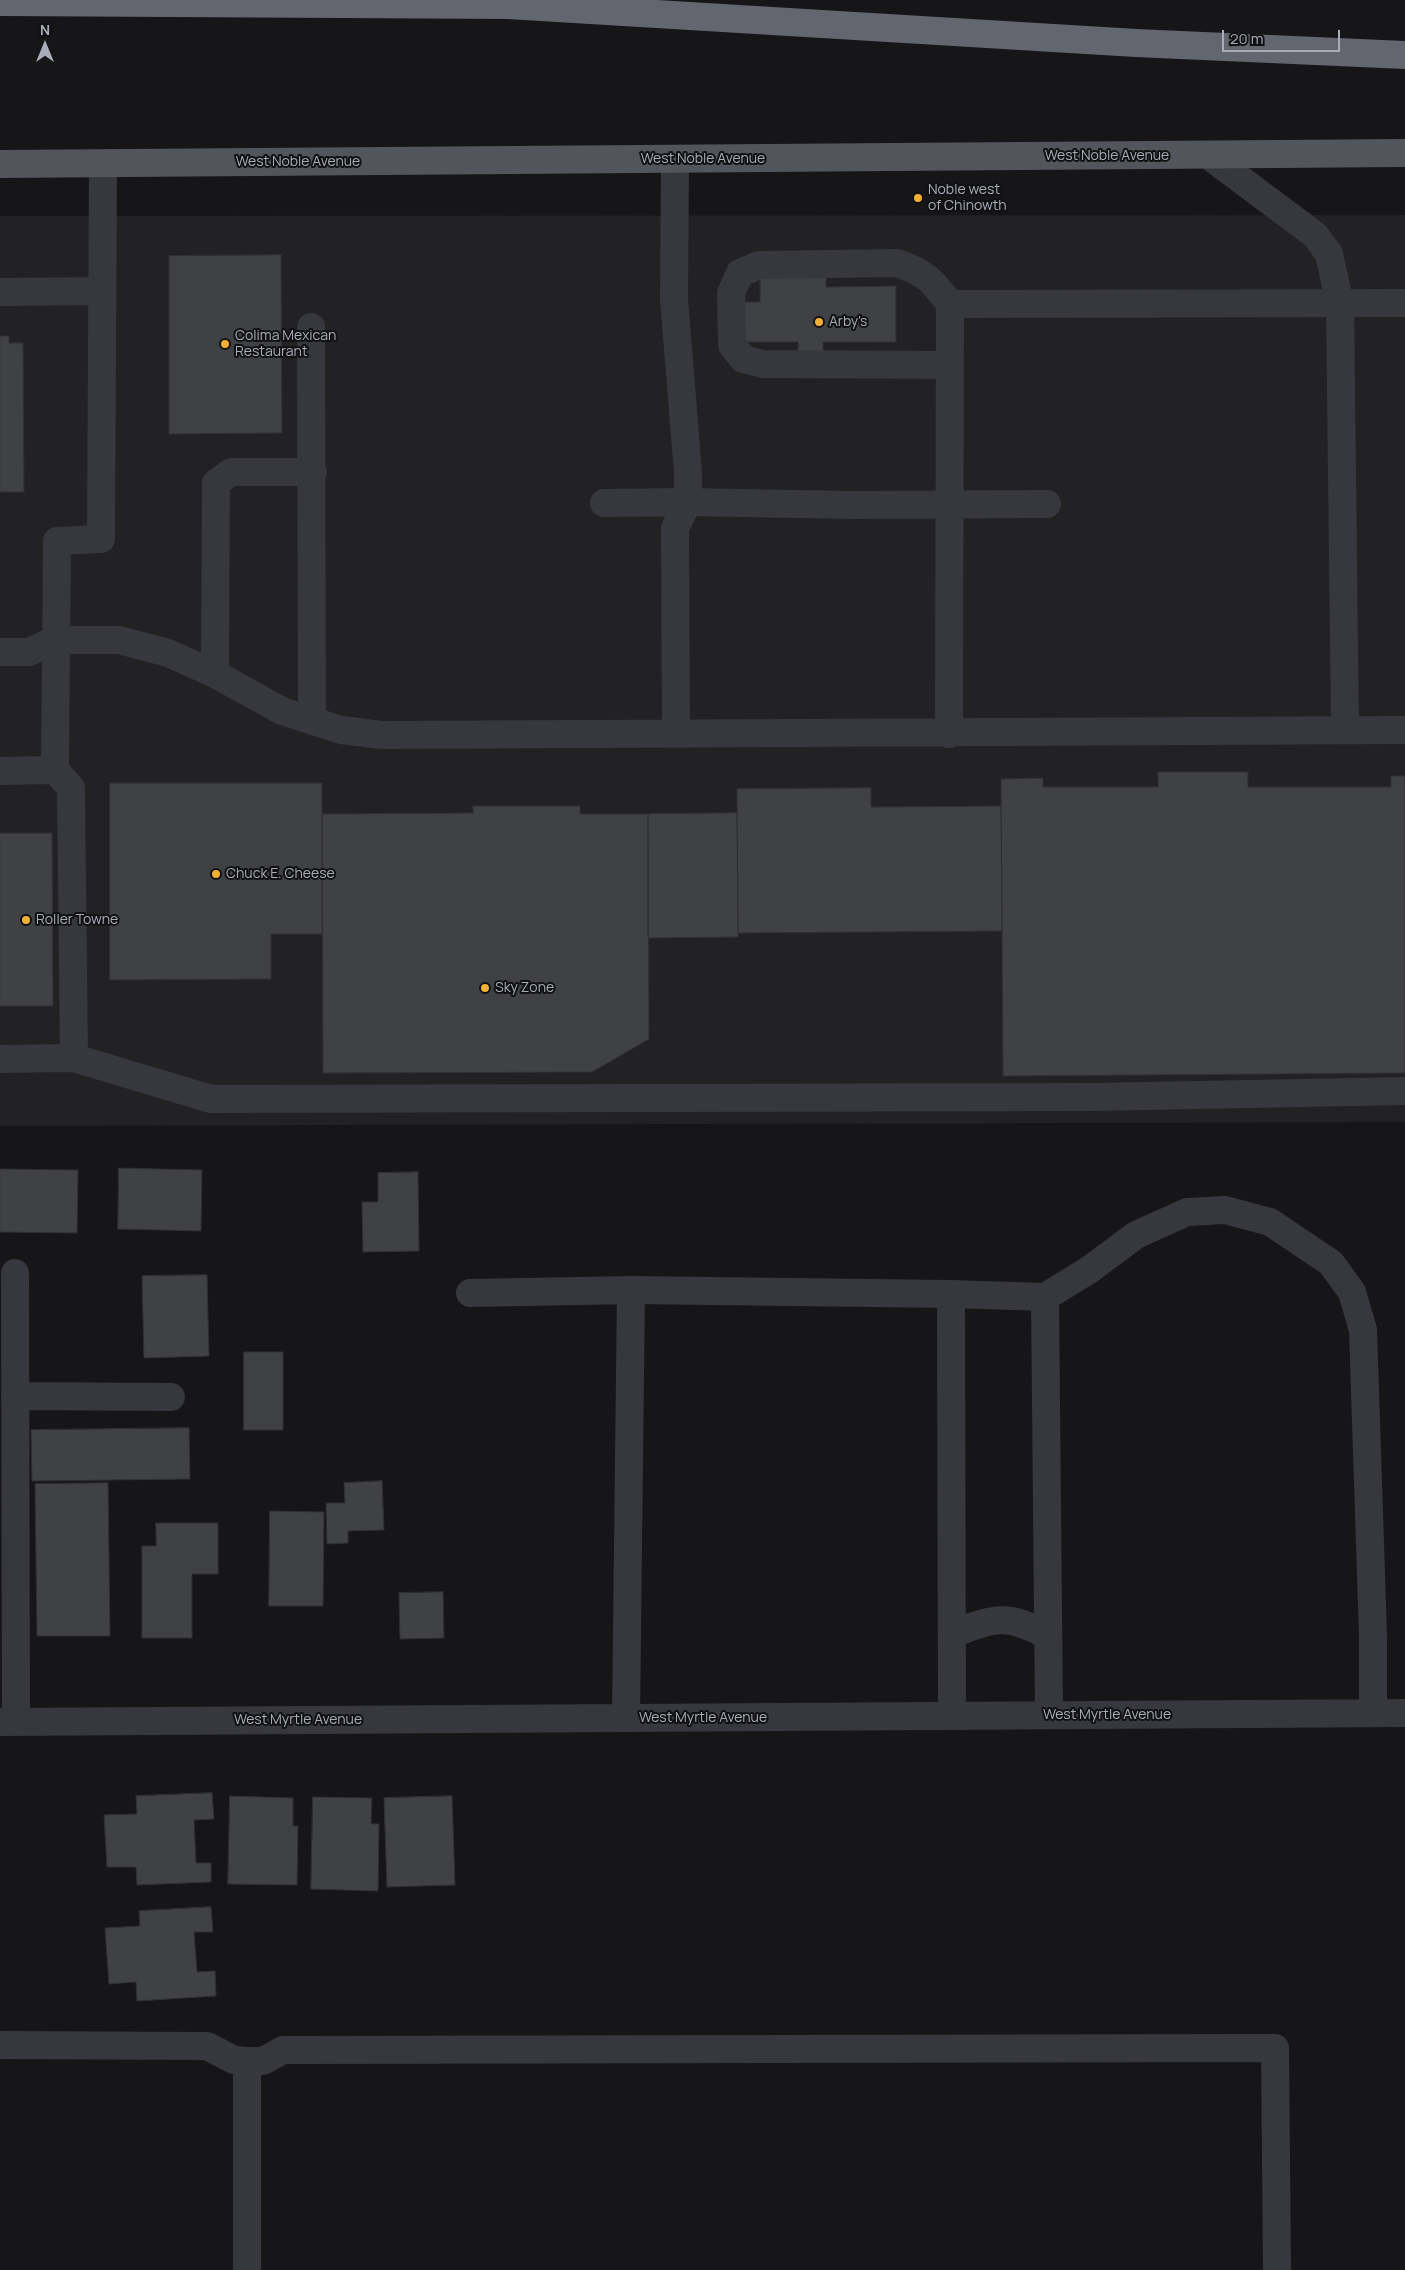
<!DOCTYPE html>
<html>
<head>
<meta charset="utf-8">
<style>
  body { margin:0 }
  #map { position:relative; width:1405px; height:2270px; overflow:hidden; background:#161618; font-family:Manrope,sans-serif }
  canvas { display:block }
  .north { position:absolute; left:20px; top:20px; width:50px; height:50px; -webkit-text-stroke:4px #111113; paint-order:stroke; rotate:0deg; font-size:14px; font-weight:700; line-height:20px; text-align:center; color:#a8adb8 }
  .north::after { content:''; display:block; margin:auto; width:18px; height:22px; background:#a8adb8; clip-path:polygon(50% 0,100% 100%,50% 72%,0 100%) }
  .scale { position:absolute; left:1222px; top:30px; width:118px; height:22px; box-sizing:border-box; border:2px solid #a8adb8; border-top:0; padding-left:6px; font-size:15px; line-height:18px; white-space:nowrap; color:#a8adb8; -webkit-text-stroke:4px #111113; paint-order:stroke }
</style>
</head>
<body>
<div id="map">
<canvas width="1405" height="2270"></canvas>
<div class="north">N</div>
<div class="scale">20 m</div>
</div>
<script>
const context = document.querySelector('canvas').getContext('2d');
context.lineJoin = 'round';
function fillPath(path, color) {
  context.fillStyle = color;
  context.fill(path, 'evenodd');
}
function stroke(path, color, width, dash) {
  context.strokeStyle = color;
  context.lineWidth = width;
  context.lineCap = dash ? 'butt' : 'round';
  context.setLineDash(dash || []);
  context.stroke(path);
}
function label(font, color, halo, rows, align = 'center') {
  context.font = font + ' Manrope,sans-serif';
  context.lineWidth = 4;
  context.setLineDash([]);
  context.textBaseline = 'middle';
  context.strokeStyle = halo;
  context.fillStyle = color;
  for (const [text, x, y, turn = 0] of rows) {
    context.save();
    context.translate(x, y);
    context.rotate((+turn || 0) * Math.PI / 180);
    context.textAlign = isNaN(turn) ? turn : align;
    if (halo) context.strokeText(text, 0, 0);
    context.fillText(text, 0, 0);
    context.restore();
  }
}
fillPath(new Path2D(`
  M1405 215V1122L0 1126V216Z`), '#222225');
const building = new Path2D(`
  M281 255 282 433 169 434V256Z
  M826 277V287L896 286V342H823V353H798V342H742L741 302H760V278Z
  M0 336H9V343H23L24 492H0Z
  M1158 772H1248V787H1391V776H1405V1073L1003 1076 1001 779 1043 778V787H1158Z
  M110 783H322V934H271V979L110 980Z
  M871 788V807L1001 806 1002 931 738 933 737 789Z
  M473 806H580V814H648L649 1039 592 1072 323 1073 322 814 473 813Z
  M737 813 738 937 648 938V814Z
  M0 833H52L53 1006H0Z
  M119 1168 202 1170 201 1231 118 1229Z
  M0 1169 78 1170 77 1233 0 1232Z
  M418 1172 419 1251 363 1252 362 1202H378V1173Z
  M207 1275 209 1356 144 1358 142 1276Z
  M244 1352H283V1430H244Z
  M189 1428 190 1479 32 1481 31 1430Z
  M382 1481 384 1530 348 1531V1543L327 1544 326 1503H345L344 1483Z
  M108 1483 110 1636H37L35 1484Z
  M270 1511 324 1512 323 1606H269Z
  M156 1523H218V1574H192V1638H142V1546H156Z
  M443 1592 444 1638 400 1639 399 1593Z
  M212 1793 214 1819 194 1820 196 1863H211V1882L137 1885 136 1867H107L104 1815 137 1814 136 1796Z
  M230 1796 293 1798V1826H298L297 1885 228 1884Z
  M452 1796 455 1885 387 1887 384 1798Z
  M313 1797 372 1798 371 1824H379L378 1891 311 1889Z
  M211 1907 213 1932H194L197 1972 215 1971 216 1996 137 2001 136 1982 109 1984 105 1928 140 1926 139 1911Z`);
fillPath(building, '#404145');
stroke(building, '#303034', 1);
stroke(new Path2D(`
  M1208 155 1315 235 1329 254 1340 304 1345 730
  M675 159 674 299 688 473V502L851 505 1047 504
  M0 292 101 291
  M950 304 1405 303
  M311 327 312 721
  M604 503 688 502 675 528 676 734
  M0 652H29L55 640H119L168 653 215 674 282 711 341 730 382 735 1405 730
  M215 674 216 483 231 472H313
  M949 734 950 304C932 281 927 273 897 263L759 265 740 273 731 293 732 345 743 359 763 364 949 365
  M0 771 55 770
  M74 1058 211 1099 1095 1097 1405 1091
  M0 1059 74 1058 71 788 55 770 57 541 101 539 103 164
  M15 1273 16 1722
  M470 1293 631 1290 951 1294 1045 1297 1089 1270 1136 1235 1187 1212 1225 1210 1270 1222 1331 1263 1352 1292 1363 1330 1373 1635V1713
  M951 1294 952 1716
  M1045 1297 1049 1715
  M15 1396 171 1397
  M952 1634C995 1618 1007 1613 1048 1636
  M626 1718 631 1290
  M0 1722 1405 1713
  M0 2045 207 2046 234 2060 247 2061
  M247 2270V2061H263L283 2050 1275 2048 1277 2270`), '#37383d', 28);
stroke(new Path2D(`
  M0 164 1405 153`), '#53555c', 28);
stroke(new Path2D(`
  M0 2 508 5 1136 43 1405 55`), '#63666e', 28);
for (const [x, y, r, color] of [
  [918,198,5,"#f2b134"],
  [819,322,5,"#f2b134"],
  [225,344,5,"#f2b134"],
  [216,874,5,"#f2b134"],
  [26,920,5,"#f2b134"],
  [485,988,5,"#f2b134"]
]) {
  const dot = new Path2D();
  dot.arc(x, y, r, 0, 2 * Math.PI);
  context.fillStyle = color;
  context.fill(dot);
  stroke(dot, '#111113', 2);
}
label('14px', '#a8adb8', '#111113', [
  ["West Noble Avenue",1107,156],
  ["West Noble Avenue",703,159],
  ["West Noble Avenue",298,162],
  ["West Myrtle Avenue",1107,1715],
  ["West Myrtle Avenue",703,1718],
  ["West Myrtle Avenue",298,1720]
]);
label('14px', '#a8adb8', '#111113', [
  ["Noble west",928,190],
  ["of Chinowth",928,206],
  ["Arby's",829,322],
  ["Colima Mexican",235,336],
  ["Restaurant",235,352],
  ["Chuck E. Cheese",226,874],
  ["Roller Towne",36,920],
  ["Sky Zone",495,988]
], 'left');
</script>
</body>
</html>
